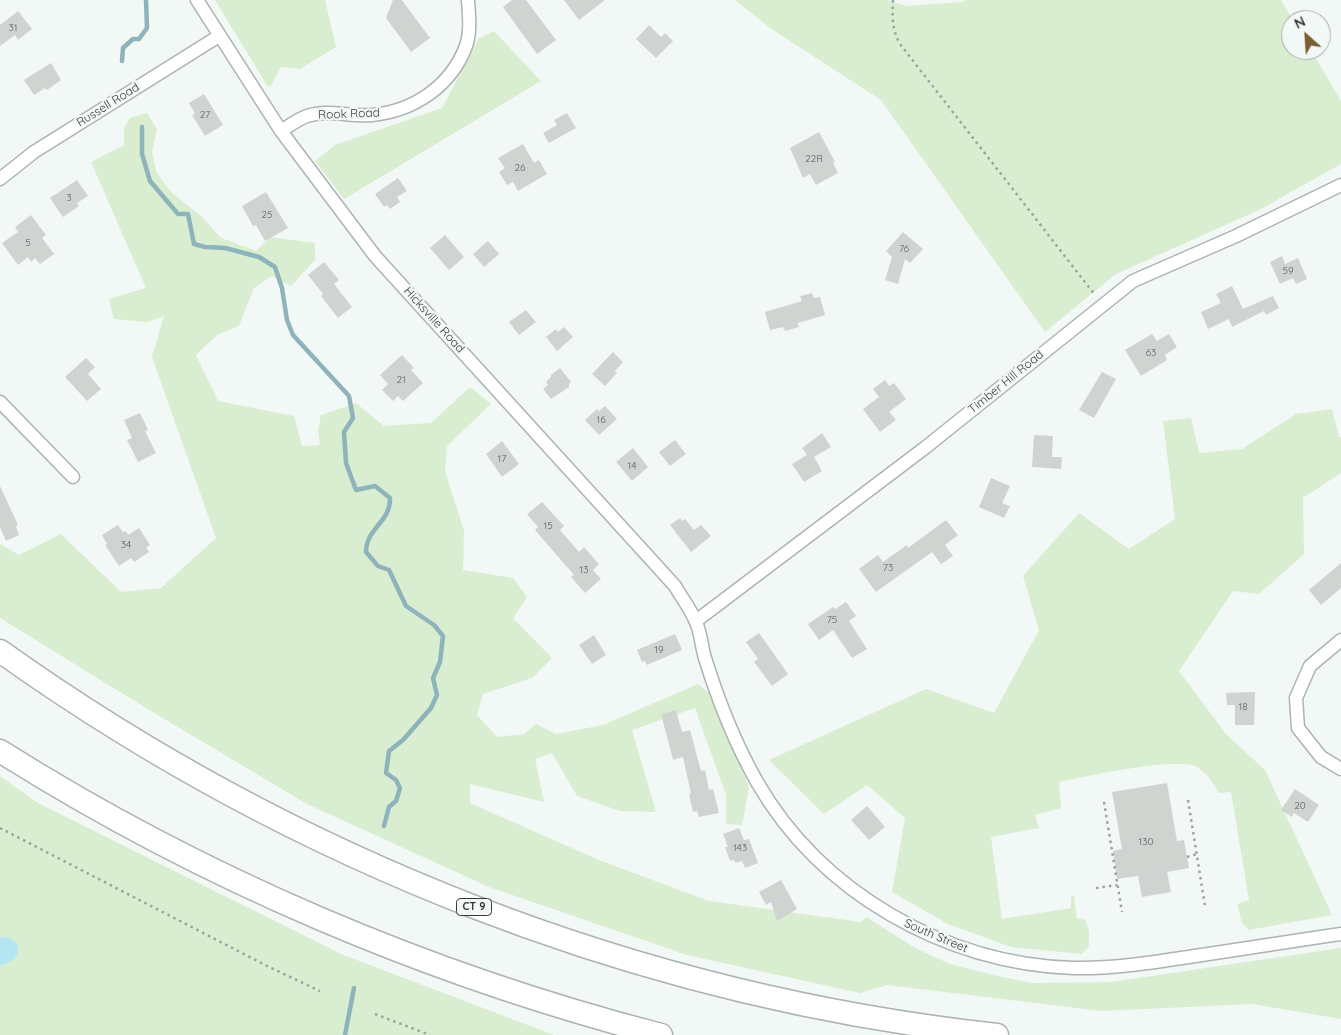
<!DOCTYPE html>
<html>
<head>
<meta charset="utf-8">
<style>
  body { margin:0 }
  #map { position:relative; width:1341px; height:1035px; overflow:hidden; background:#f2f8f6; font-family:Quicksand,sans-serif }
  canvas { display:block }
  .north { position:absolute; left:1281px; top:10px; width:50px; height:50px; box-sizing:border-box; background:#f2f8f6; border:1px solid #a7acaa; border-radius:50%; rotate:334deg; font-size:14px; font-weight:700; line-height:20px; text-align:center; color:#373a39 }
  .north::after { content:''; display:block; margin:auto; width:18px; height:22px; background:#7b5e31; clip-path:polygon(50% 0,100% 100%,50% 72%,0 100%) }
</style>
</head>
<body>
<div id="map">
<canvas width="1341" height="1035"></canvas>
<div class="north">N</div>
</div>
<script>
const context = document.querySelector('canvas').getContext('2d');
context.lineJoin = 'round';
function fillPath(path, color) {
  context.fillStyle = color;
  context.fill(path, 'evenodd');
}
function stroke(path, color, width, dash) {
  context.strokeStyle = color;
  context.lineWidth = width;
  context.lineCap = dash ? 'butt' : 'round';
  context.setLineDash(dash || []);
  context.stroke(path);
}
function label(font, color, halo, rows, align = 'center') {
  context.font = font + ' Quicksand,sans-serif';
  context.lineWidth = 4.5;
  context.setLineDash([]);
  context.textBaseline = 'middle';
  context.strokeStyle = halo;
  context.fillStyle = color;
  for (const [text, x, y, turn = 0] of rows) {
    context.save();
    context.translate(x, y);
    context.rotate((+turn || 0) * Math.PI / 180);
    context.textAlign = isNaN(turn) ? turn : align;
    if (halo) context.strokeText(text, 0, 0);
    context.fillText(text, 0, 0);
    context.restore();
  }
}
fillPath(new Path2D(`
  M215 0H325L336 47 300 69 281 67 272 84 268 87Z
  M735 0H886L907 6 962 2 966 0H1281L1293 20H1291V50H1311L1341 101V164L1259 210 1116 274 1045 332 881 100 773 30Z
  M494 31 541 81 344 199 315 161 335 145 442 108 479 38Z
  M147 113 157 129 152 151 156 172 171 192 200 215 221 238 256 251 270 237 315 243V260L291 286 272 276 254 288 239 326 217 335 196 355 218 401 294 416 302 446 320 445 318 430 321 415 356 403 384 426 431 423 470 387 491 404 447 446 445 471 464 531 463 570 513 578 527 597 513 618 552 658 532 678 483 694 477 715 497 737 524 734 536 724 556 734 603 725 698 684 713 696 749 787 742 825 726 824V795L695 708 632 730 656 812 620 811 577 796 552 753 535 759 544 802 470 784V803L599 860 709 901 861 922 866 917 917 949 950 964 997 976 1033 983 1111 982 1341 948V1019L1252 1004 1101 1011 887 985 860 993 687 955 489 887 307 804 146 708 0 618V544L19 555 61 534 121 592 161 588 216 538 152 357 164 316 148 322 114 319 109 299 146 288 91 162 124 145V128L130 118Z
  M1332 409 1339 437H1341V473L1303 498 1304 554 1259 594 1233 591 1179 671 1226 734 1265 770 1332 915 1249 930 1242 923 1237 904 1249 900 1231 792 1219 793C1213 783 1207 773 1197 767 1179 756 1083 777 1059 782L1061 808 1035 815 1039 828 991 837 1002 919 1071 908V896H1074L1077 918 1085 920 1089 931V946L1082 954 1011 947 948 924 892 892 905 818 867 785 824 814 769 760 926 689 994 713 1039 630 1023 576 1079 513 1129 549 1175 519 1163 421 1191 418 1199 453 1242 449 1296 414Z
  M0 776 38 803 341 954 554 1035H0Z`), '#d9edd0');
stroke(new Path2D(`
  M122 61 123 48 133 39H139L147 28 146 0
  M142 127V154L150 181 178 214H188L194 244 205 247 225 248 259 257 275 267 282 288 287 320 293 335 349 396 353 418 344 432 346 463 356 490 375 486 390 498C391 522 366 528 366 552L378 566 389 570 406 606 434 625 443 636 440 662 433 678 437 695 431 708 403 740 389 751 386 773 396 780 400 788 396 801 389 807 384 826
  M345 1035 354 988`), '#8eb3ba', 4.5);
stroke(new Path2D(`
  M0 952 5 950`), '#b4e7f2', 26);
fillPath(new Path2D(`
  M393 0H402L430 38 411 52 386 18Z
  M512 0H526L556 40 537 54 503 7Z
  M564 0H605L579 20Z
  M18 11 32 29 18 40 15 35 0 46V25Z
  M649 25 661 37 665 33 673 41 656 58 636 39Z
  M51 63 61 80 47 90 45 88 34 95 24 80Z
  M204 94 223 125 205 136 192 115 195 114 189 103Z
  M567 113 576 128 549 143 543 133 557 125 554 120Z
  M819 132 835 162 833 163 838 173 816 185 810 174 803 178 790 148Z
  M523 144 534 163 539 160 547 174 518 191 513 182 507 185 499 172 505 168 498 158Z
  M398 178 407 191 397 197 400 202 390 209 387 205 384 207 375 194Z
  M77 180 88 196 77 203 79 206 63 217 50 198Z
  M266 192 288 228 265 241 256 225 253 226 242 206Z
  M31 215 46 235 42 238 54 254 40 264 35 258 31 262 28 257 18 265 2 243 18 232 15 227Z
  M903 232 923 249 910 263 905 259 898 284 885 280 892 257 886 251Z
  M445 235 464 257 449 270 430 248Z
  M488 241 499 254 484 267 473 254Z
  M1282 256 1285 264 1298 258 1307 279 1296 284 1293 278 1280 284 1270 262Z
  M324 262 339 280 334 284 352 307 338 318 321 296 323 294 308 275Z
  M1232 286 1243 309 1273 296 1279 308 1266 315 1264 311 1232 327 1229 319 1208 329 1201 312 1221 303 1216 294Z
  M812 293 814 298 820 297 825 315 798 323 799 327 785 331 783 327 770 330 765 312 802 301 800 296Z
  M526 310 536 322 519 335 509 322Z
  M564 327 573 337 557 351 546 337 556 329 558 332Z
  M1152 334 1157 341 1169 334 1177 347 1165 355 1167 360 1141 376 1125 350Z
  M613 352 623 362 615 371 617 373 605 386 592 374Z
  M402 355 414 368 411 370 423 383 403 401 398 396 393 401 382 390 388 384 380 375Z
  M86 358 95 367 88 374 101 389 87 401 65 377Z
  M560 368 571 382 569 384V387L551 399 543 389 548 385 546 382 551 377V375Z
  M1102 372 1116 379 1094 418 1079 410Z
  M885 380 889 386 894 383 906 399 889 412 896 420 880 432 863 409 879 397 873 389Z
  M605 406 617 419 599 435 585 420 597 409 599 411Z
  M140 413 148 430 145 431 156 453 138 462 127 440 132 438 124 420Z
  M822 433 831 447 814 457 822 471 804 482 792 464 807 455 802 448Z
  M1034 435 1053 436 1052 457H1062L1061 469 1032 467Z
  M675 440 686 454 670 466 659 452Z
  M502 441 519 464 502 477 486 454Z
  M633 448 648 467 632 481 616 462Z
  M991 478 1010 486 1002 503 1010 506 1004 518 979 507Z
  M0 486 18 525 16 526 19 535 6 541 0 527Z
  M542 502 564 526 560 530 579 552 584 547 599 564 593 570 601 579 585 593 571 577 574 575 535 530 538 527 527 514Z
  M680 518 682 521 685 519 694 530 701 525 711 536 691 552 670 525Z
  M946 520 958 535 945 545 953 556 941 564 932 552 876 592 859 569 878 555 883 562 907 545 908 548Z
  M118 525 123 532 126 531 128 535 139 528 150 545 146 548 149 552 134 562 131 558 119 566 105 545 107 544 102 535Z
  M1341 563V588L1321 605 1309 590Z
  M846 602 856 616 849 621 867 649 852 658 833 630 819 640 808 624 833 607 835 609Z
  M759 633 788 674 772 686 754 662 758 659 746 642Z
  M675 634 682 650 647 665 645 661 642 662 637 650Z
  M594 635 606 655 592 664 579 645Z
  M1255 692 1254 725H1235V705H1227L1226 693Z
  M676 710 682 732 690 730 701 771 705 770 709 790 713 789 719 813 699 817 697 811 693 812 689 794H691L683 757 673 760 661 714Z
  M1167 783 1177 841 1184 840 1189 868 1167 872 1171 892 1142 897 1138 876 1117 879 1113 851 1122 849 1112 792Z
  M1295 789 1319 805 1308 822 1294 813 1292 817 1281 810Z
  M867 806 885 827 869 840 851 820Z
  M739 828 744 840 749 839 758 863 745 868 742 861 735 863 734 860 730 861 725 847H728L723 834Z
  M781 880 797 909 777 921 771 902 766 905 759 892Z`), '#d0d4d1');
const minor = new Path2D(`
  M197 0 281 131 375 256 675 586C681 597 690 608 695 620 701 631 701 645 705 658 718 700 735 743 757 782 821 893 946 964 1073 968 1114 969 1155 962 1195 956 1243 949 1292 941 1341 934
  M281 131C289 126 298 119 307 116 329 109 350 117 372 115 414 111 451 86 466 46 471 32 469 15 468 0
  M0 179 34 152 219 36
  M0 402 73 477
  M696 621 926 447 1133 281 1236 236 1341 185
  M1341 640 1310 666 1296 698 1298 728 1321 757 1341 769`);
const motorway = new Path2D(`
  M0 651C293 860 638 996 997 1035
  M0 751C203 879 429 975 661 1035`);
stroke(minor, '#adb3b1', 15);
stroke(motorway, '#adb3b1', 25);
stroke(new Path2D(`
  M893 0C892 17 892 29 900 44L1095 295
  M1188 800 1205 906
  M1104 802 1122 912
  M0 828 269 967 320 991
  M1187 857 1197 854
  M1096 888 1117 885
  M375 1014 430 1035`), '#9da1a0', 2.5, [2.5, 4]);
stroke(minor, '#fff', 12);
stroke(motorway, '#fff', 22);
label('10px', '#5d605f', null, [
  ["31",13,28],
  ["27",205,115],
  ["22R",814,159],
  ["26",520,168],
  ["3",69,198],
  ["25",267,215],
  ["5",28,243],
  ["76",904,249],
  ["59",1288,271],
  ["63",1151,353],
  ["21",401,380],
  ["16",601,420],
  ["17",502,459],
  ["14",632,466],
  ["15",548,526],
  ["34",126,545],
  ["73",888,568],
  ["13",584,570],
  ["75",832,620],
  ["19",659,650],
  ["18",1243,707],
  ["20",1300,806],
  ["130",1146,842],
  ["143",740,848]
]);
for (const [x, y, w] of [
  [474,907,35]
]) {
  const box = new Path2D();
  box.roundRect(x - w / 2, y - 8.5, w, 17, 4);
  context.fillStyle = '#f2f8f6';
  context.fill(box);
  stroke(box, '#373a39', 1);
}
label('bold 11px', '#373a39', null, [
  ["CT 9",474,907]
]);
label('12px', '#373a39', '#f2f8f6', [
  ["Russell Road",108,105,-32],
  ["Rook Road",349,114,-2],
  ["Hicksville Road",434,320,48],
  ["Timber Hill Road",1006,382,-39],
  ["South Street",936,936,23]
]);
</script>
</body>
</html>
